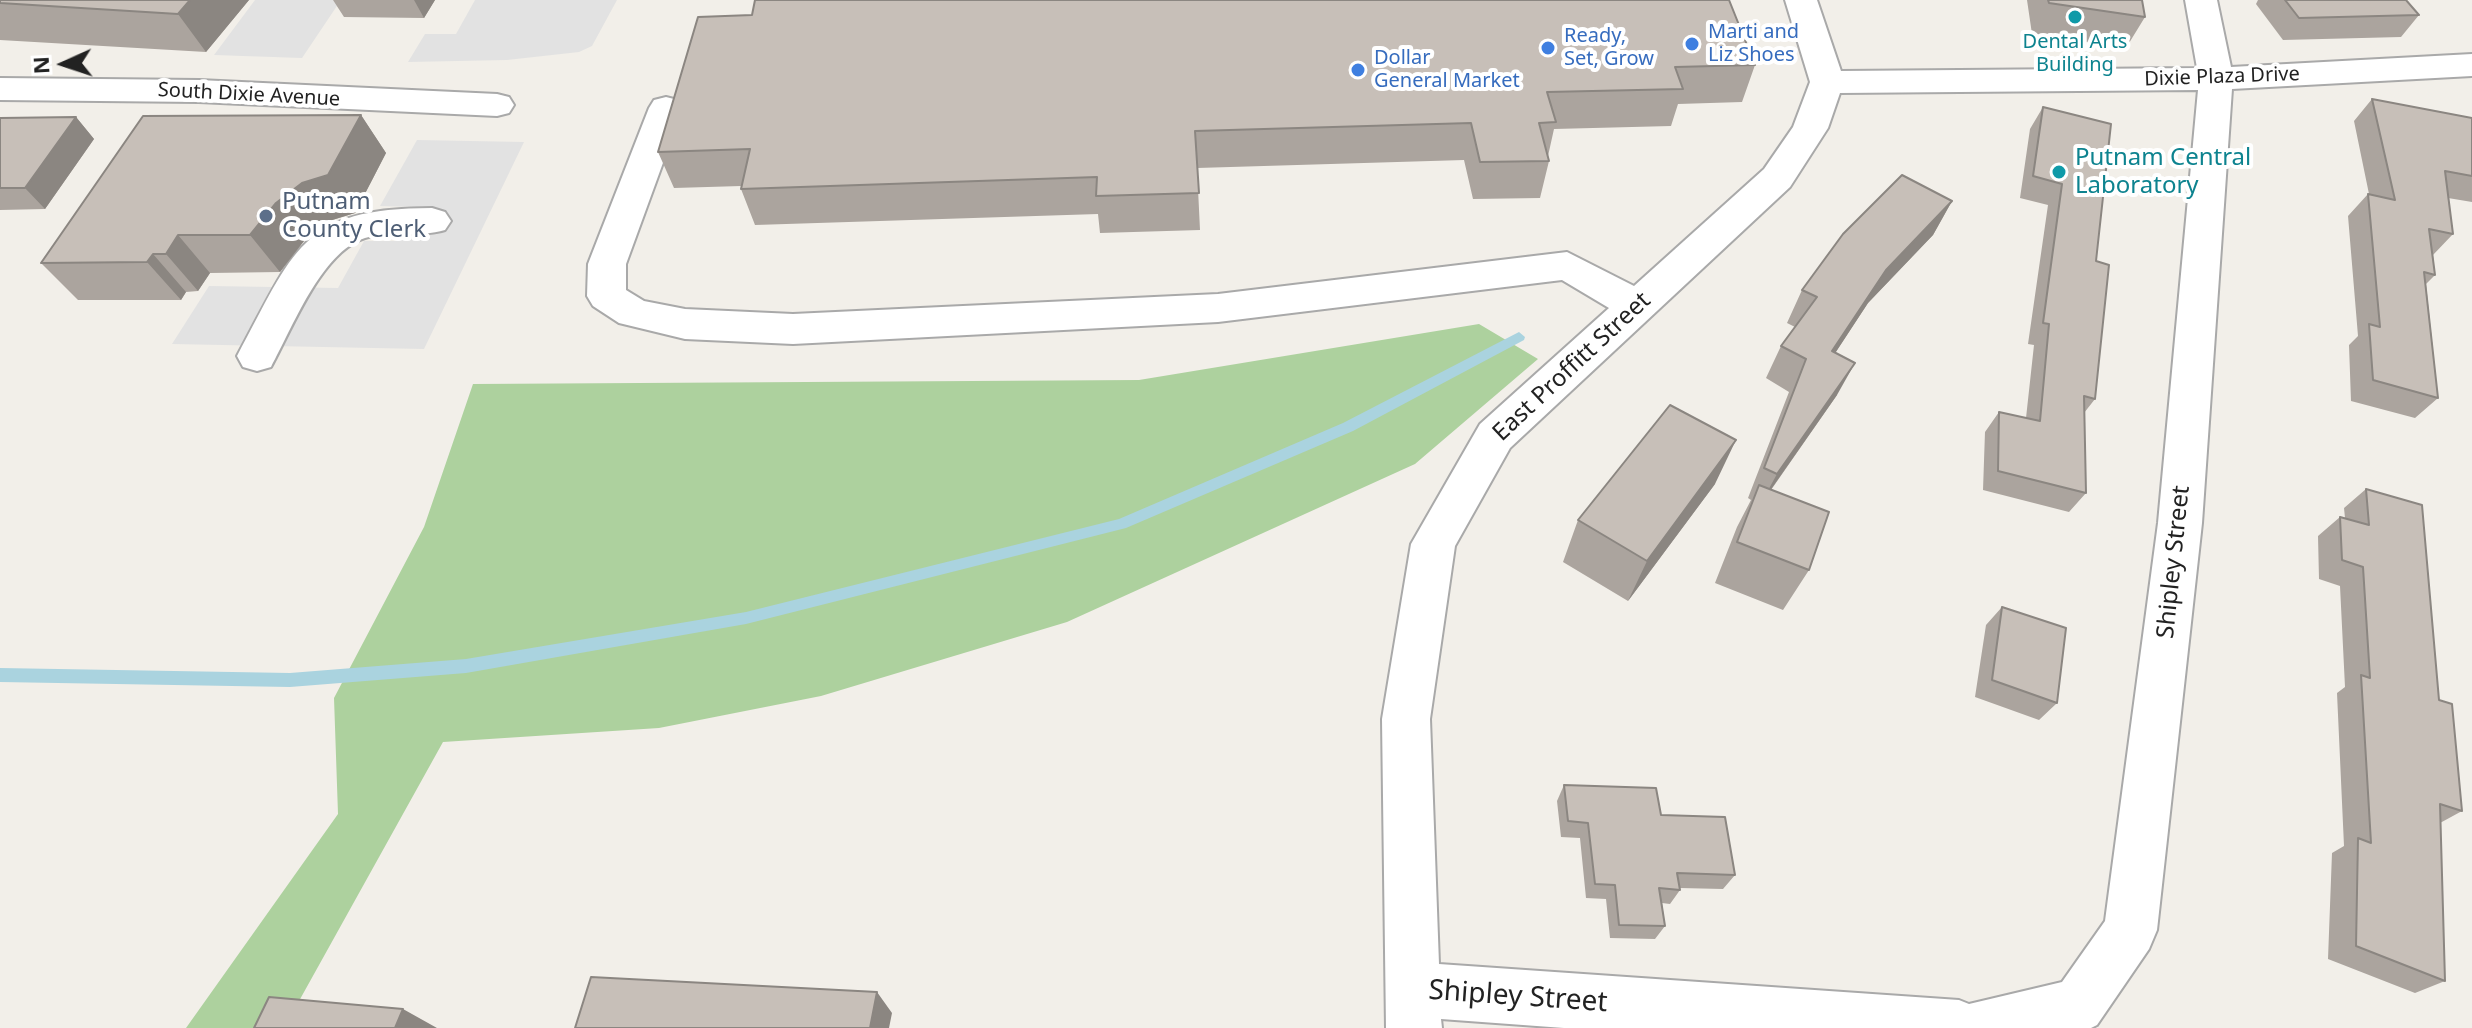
<!DOCTYPE html>
<html>
<head>
<meta charset="utf-8">
<style>
  body { margin:0 }
  #map { position:relative; width:2472px; height:1028px; overflow:hidden; background:#f2efe9; font-family:"Noto Sans",sans-serif }
  canvas { display:block }
  .north { position:absolute; left:24px; top:24px; width:80px; height:80px; -webkit-text-stroke:6px #fff; paint-order:stroke; rotate:267deg; font-size:22px; font-weight:700; line-height:32px; text-align:center; color:#222 }
  .north::after { content:''; display:block; margin:auto; width:28px; height:36px; background:#222; clip-path:polygon(50% 0,100% 100%,50% 72%,0 100%) }
</style>
</head>
<body>
<div id="map">
<canvas width="2472" height="1028"></canvas>
<div class="north">N</div>
</div>
<script>
const context = document.querySelector('canvas').getContext('2d');
context.lineJoin = 'round';
function fillPath(path, color) {
  context.fillStyle = color;
  context.fill(path, 'evenodd');
}
function stroke(path, color, width, dash) {
  context.strokeStyle = color;
  context.lineWidth = width;
  context.lineCap = dash ? 'butt' : 'round';
  context.setLineDash(dash || []);
  context.stroke(path);
}
function label(font, color, halo, rows, align = 'center') {
  context.font = font + ' "Noto Sans",sans-serif';
  context.lineWidth = 8;
  context.setLineDash([]);
  context.textBaseline = 'middle';
  context.strokeStyle = halo;
  context.fillStyle = color;
  for (const [text, x, y, turn = 0] of rows) {
    context.save();
    context.translate(x, y);
    context.rotate((+turn || 0) * Math.PI / 180);
    context.textAlign = isNaN(turn) ? turn : align;
    if (halo) context.strokeText(text, 0, 0);
    context.fillText(text, 0, 0);
    context.restore();
  }
}
fillPath(new Path2D(`
  M1479 324 1538 359 1415 464 1067 622 821 696 659 728 443 742 284 1028H186L338 814 334 698 424 527 473 384 1139 380Z`), '#add19e');
fillPath(new Path2D(`
  M255 0H341L302 58 214 55Z
  M475 0H617L592 46 579 52 507 60 408 62 425 34H456Z
  M417 140 524 142 424 349 172 344 209 286 338 288 364 241H396L414 207 380 206Z`), '#e2e2e2');
fillPath(new Path2D(`
  M1519 332 1525 337 1524 340 1353 431 1126 528 746 624 466 673 290 687 0 682V668L290 673 466 659 746 612 1119 519 1343 423Z`), '#aad3df');
const minor = new Path2D(`
  M1785 0H1817L1841 71 2197 68 2185 0H2217L2231 67 2472 54V76L2232 89 2202 523 2157 930 2149 949 2097 1025 2091 1028H1564L1441 1019 1442 1028H1386L1382 719 1411 544 1480 424 1609 308 1562 280 1218 322 793 344 685 339 619 323 593 306 587 296 588 264 649 108 654 100 666 97 678 100 683 108 626 264V290L644 301 685 309 793 314 1218 294 1567 252 1634 286 1764 169 1793 127 1810 82ZM2198 90 2158 523 2105 921 2062 982 1969 1004 1959 1000 1439 964 1430 719 1455 546 1510 448 1790 187 1828 128 1840 93Z
  M0 78 199 80 497 94 509 97 514 105 509 113 497 116 199 102 0 100Z
  M432 208 445 212 451 221 445 230C419 238 391 230 365 238 321 252 292 329 271 367L257 371 243 367 237 356C294 251 300 208 432 208Z`);
stroke(minor, '#a9a9a9', 4);
fillPath(minor, '#fff');
fillPath(new Path2D(`
  M0 0H249L206 52 0 40Z
  M333 0H435L424 18 344 17Z
  M2027 0H2142L2145 17 2126 48 2032 34Z
  M2258 0H2406L2419 15 2401 37 2283 40 2256 4Z
  M698 17 1755 65 1742 102 1678 104 1671 126 1554 129 1548 156 1549 161 1540 198 1473 199 1464 160 1197 168 1200 230 1100 233 1098 214 755 225 741 189V186L674 188 658 152Z
  M2372 99 2472 118V202L2448 198 2453 234 2433 255 2435 275 2426 284 2438 398 2415 418 2351 401 2349 345 2358 336 2348 216 2368 194H2369L2354 121Z
  M2043 107 2096 261 2095 399 2084 413 2086 493 2069 512 1983 490 1985 432 1999 412 2026 418 2034 345 2028 344 2048 205 2020 198 2030 129Z
  M361 115 386 153 355 213 329 221 304 241 280 272 210 273 198 291 186 292 181 300H78L41 263Z
  M76 117 94 139 45 209 0 210V118Z
  M1952 201 1933 235 1868 303 1835 353 1837 395 1771 490 1809 570 1783 610 1715 583 1737 527 1751 500 1748 498 1789 392 1766 378 1781 346 1795 327 1787 323 1802 290Z
  M1715 484 1628 601 1563 562 1578 520Z
  M2366 489 2439 700 2462 811 2440 823 2445 981 2415 993 2328 959 2332 853 2344 846 2337 693 2345 687 2340 586 2319 579 2318 536 2340 517 2345 518 2344 508Z
  M2002 607 2057 703 2039 720 1975 697 1986 625Z
  M1564 785 1661 815 1735 875 1723 889 1680 888V890L1670 904 1662 903 1665 926 1655 939 1610 938 1606 899 1586 898 1580 838 1561 837 1557 801Z`), '#aba49e');
fillPath(new Path2D(`
  M190 0H249L206 52 178 14Z
  M414 0H435L424 18Z
  M361 115 386 153 355 213 329 221 304 241 280 272 250 235 276 203Z
  M76 117 94 139 45 209 25 188Z
  M1952 201 1933 235 1868 303 1815 384 1832 351 1886 270Z
  M178 235 210 273 198 291 166 254Z
  M153 254 186 292 181 300 147 262Z
  M1855 363 1837 395 1760 505 1777 474Z
  M1736 440 1715 484 1628 601 1647 561Z
  M877 992 892 1013 889 1028H870Z
  M403 1009 437 1028H395Z`), '#8b8681');
const building = new Path2D(`
  M0 0H190L178 14 0 3Z
  M755 0H1729L1755 65 1675 67 1683 89 1547 92 1556 122 1539 123 1549 161 1480 162 1471 123 1195 131 1199 193 1096 196 1097 177 741 189 750 149 658 152 698 17 752 15Z
  M2048 0H2142L2145 17 2049 3Z
  M2285 0H2406L2419 15 2299 18Z
  M2372 99 2472 118V176L2445 171 2453 234 2429 229 2435 275 2424 272 2438 398 2373 380 2369 324 2380 327 2368 194 2395 200Z
  M2043 107 2111 124 2096 261 2109 265 2095 399 2084 396 2086 493 1998 471 1999 412 2040 421 2049 324 2043 323 2062 184 2033 176Z
  M361 115 328 175 302 183 276 203 250 235H178L166 254H153L147 262 41 263 143 116Z
  M76 117 25 188H0V118Z
  M1902 175 1952 201 1886 270 1832 351 1855 363 1777 474 1764 468 1806 359 1781 346 1817 297 1802 290 1843 234Z
  M1670 405 1736 440 1647 561 1578 520Z
  M1759 485 1829 512 1809 570 1737 542Z
  M2366 489 2422 505 2439 700 2452 704 2462 811 2440 804 2445 981 2356 946 2358 838 2371 843 2361 675 2370 678 2363 567 2342 560 2340 517 2369 525Z
  M2002 607 2066 628 2057 703 1992 680Z
  M1564 785 1656 788 1661 815 1725 817 1735 875 1677 873 1680 890 1659 888 1665 926 1619 925 1615 885 1595 884 1588 823 1568 821Z
  M591 977 877 992 870 1028H575Z
  M269 997 403 1009 395 1028H254Z`);
fillPath(building, '#c7bfb8');
stroke(building, '#8b8681', 2);
for (const [x, y, r, color] of [
  [2075,17,8,"#0f9aa8"],
  [1692,44,8,"#3f7fe0"],
  [1548,48,8,"#3f7fe0"],
  [1358,70,8,"#3f7fe0"],
  [2059,172,8,"#0f9aa8"],
  [266,216,8,"#5c6f8a"]
]) {
  const dot = new Path2D();
  dot.arc(x, y, r, 0, 2 * Math.PI);
  context.fillStyle = color;
  context.fill(dot);
  stroke(dot, '#fff', 3);
}
label('20px', '#366cbe', '#fff', [
  ["Marti and",1708,32],
  ["Liz Shoes",1708,55],
  ["Ready,",1564,36],
  ["Set, Grow",1564,59],
  ["Dollar",1374,58],
  ["General Market",1374,81]
], 'left');
label('20px', '#0d838f', '#fff', [
  ["Dental Arts",2075,42],
  ["Building",2075,65]
]);
label('20px', '#222', '#fff', [
  ["Dixie Plaza Drive",2222,77,-2],
  ["South Dixie Avenue",249,95,3]
]);
label('24px', '#0d838f', '#fff', [
  ["Putnam Central",2075,158],
  ["Laboratory",2075,186]
], 'left');
label('24px', '#4e5e75', '#fff', [
  ["Putnam",282,202],
  ["County Clerk",282,230]
], 'left');
label('24px', '#222', '#fff', [
  ["East Proffitt Street",1572,367,-43],
  ["Shipley Street",2174,562,-84]
]);
label('28px', '#222', '#fff', [
  ["Shipley Street",1518,997,4]
]);
</script>
</body>
</html>
